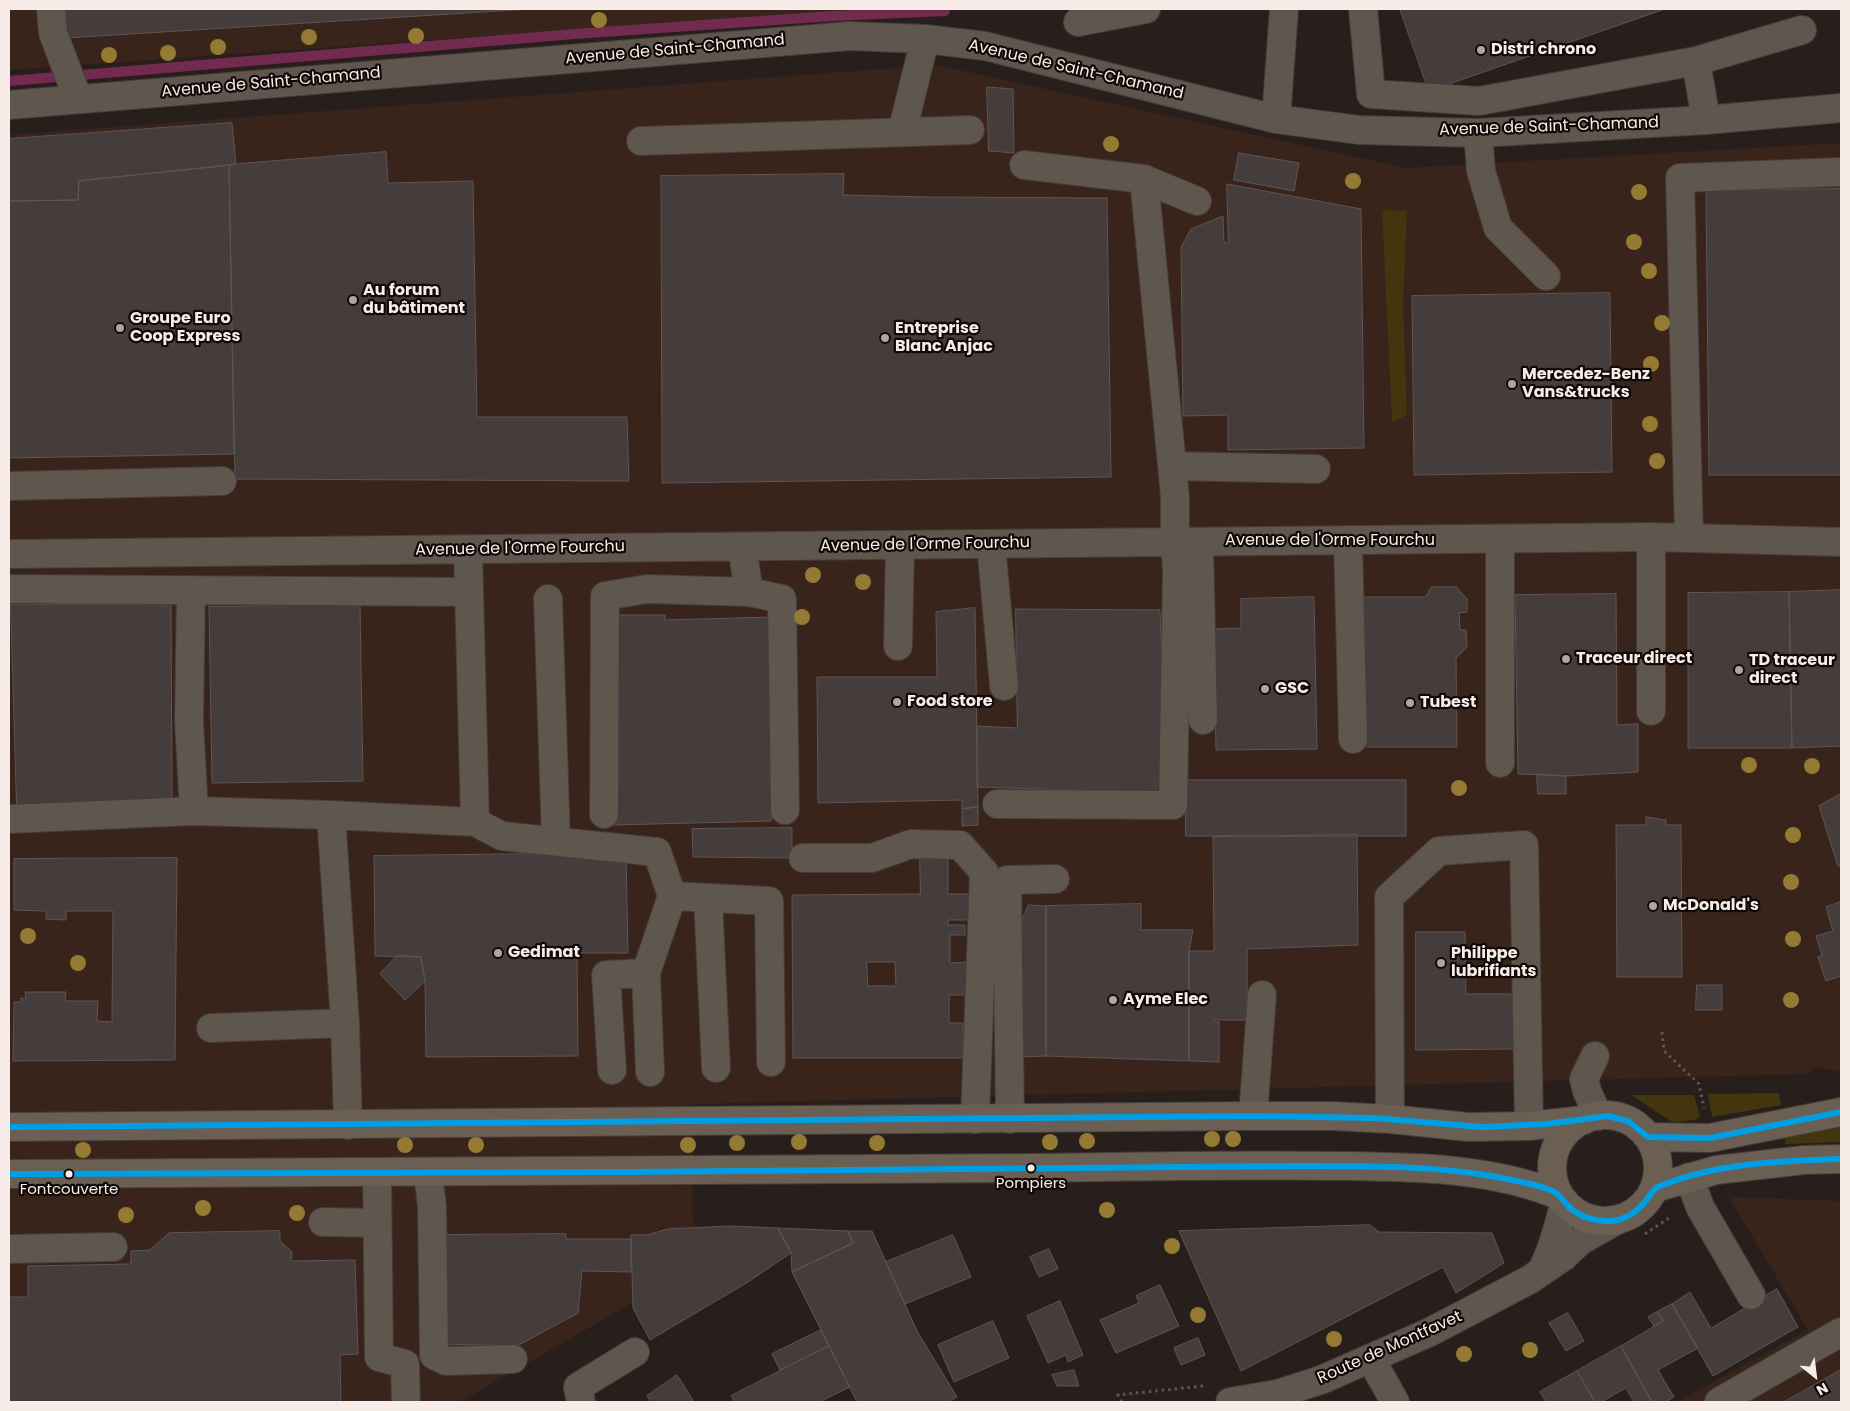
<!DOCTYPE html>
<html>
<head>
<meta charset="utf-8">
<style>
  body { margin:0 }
  #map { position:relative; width:1850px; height:1411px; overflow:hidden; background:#281f1c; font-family:Poppins,sans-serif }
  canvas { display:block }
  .frame { position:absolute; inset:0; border:10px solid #f8ece8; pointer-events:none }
  .north { position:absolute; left:1790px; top:1351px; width:50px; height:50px; -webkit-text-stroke:4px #100907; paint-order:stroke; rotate:151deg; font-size:14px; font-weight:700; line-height:20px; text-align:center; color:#f8ece8 }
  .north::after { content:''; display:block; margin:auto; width:18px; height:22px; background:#f8ece8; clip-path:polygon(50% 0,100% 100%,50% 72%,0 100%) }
</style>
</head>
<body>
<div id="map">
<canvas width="1850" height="1411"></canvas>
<div class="frame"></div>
<div class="north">N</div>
</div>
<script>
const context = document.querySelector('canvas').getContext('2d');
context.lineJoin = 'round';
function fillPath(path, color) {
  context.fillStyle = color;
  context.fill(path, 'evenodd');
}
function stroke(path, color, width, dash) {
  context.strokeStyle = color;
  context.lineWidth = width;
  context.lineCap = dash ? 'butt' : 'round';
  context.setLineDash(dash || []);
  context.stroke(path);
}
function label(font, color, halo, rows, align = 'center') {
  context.font = font + ' Poppins,sans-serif';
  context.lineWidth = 4.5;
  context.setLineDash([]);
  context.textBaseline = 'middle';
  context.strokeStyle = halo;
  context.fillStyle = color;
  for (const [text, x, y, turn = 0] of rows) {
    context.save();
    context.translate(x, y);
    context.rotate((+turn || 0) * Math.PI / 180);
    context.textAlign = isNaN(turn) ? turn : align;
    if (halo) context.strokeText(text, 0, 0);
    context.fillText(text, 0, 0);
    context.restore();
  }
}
fillPath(new Path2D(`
  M9 9H868L9 70Z
  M936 65 1406 168 1841 143V1072L1817 1067 1804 1074 694 1104 692 1213 705 1261 460 1402H9V135Z
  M1729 1197 1841 1201V1402H1677L1808 1330Z`), '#39241c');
fillPath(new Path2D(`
  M1382 210 1407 211 1403 304 1407 415 1392 422Z
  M1779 1093 1781 1105 1712 1117 1708 1094Z
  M1631 1095H1694L1700 1117 1694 1120 1672 1122Z
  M1841 1127V1142L1785 1144V1138Z`), '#43350e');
stroke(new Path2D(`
  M9 81 574 34 833 16 945 11`), '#722b4e', 10);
const building = new Path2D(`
  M64 9H531L66 38Z
  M1400 9H1665L1429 91Z
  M987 87 1013 89 1014 153 989 151Z
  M232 123 236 164 79 181 78 200 9 201V139Z
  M386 152 388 183 473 181 477 417H627L629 481 235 479 229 166 236 164Z
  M1239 153 1299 163 1294 191 1234 180Z
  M229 166 234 454 9 458V201L78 200 79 181Z
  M844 174 843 195 926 197 1107 198 1111 477 662 483 661 176Z
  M1227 184 1361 209 1364 448 1228 450V415L1183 416 1181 247 1191 229 1223 216 1224 243 1228 242Z
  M1841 189V475H1709L1706 191Z
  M1610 293 1612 472 1414 475 1412 296Z
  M1432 587H1456L1467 599V612L1459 613 1460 630H1466L1467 647 1456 658 1457 747H1363V597H1425Z
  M1841 590V746L1792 748 1789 592Z
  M1789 592 1792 748H1688V593Z
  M1616 594 1617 725 1638 724V772L1566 776 1518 774 1515 595Z
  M1314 597 1317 749 1216 750 1214 629 1241 628V599Z
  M11 604 171 605 172 803 17 806Z
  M360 605 363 781 212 783 209 607Z
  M975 608 978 807 962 809V800L818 803 817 677H937L936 612Z
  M1016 609 1160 610 1166 793 977 787V726L1017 728Z
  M612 615H665V620L771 617V821L614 825Z
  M1537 774 1566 776V794H1538Z
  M1186 780H1406V836H1186Z
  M1841 794V865L1838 866 1819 806Z
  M978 807V825L962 826V809Z
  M1646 817 1666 820V825H1681L1682 977H1617L1616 825H1646Z
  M792 828V858L693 857 692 829Z
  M1357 835 1358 945 1247 949V1020H1214V1022H1219V1062L1189 1061V951H1214L1213 837Z
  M626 853 628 953H577L578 1056 426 1057 425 981 421 957 375 956 374 856Z
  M920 855H948V894H970L969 920H948V925H965V935H950V963L971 962V995H949V1023H963V1058H793L792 895 920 894ZM867 962H895L896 986H868Z
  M177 858 175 1060 13 1061 14 1002H21V998L26 999 25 992H66L65 1001H98L97 1021 112 1022 113 911H66V920L46 919V911L14 910V859Z
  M1841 902V976L1826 981 1818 957 1822 955 1816 936 1833 931 1826 907Z
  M1141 904V930H1193L1189 951V1061L1046 1056V906Z
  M1029 905 1046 906V1056L1019 1057 1017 931Z
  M1416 932H1465L1466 994H1515V1049L1416 1050Z
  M398 955 421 957 425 981 405 1000 380 974Z
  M1697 985H1722V1010H1696Z
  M1370 1225 1379 1232 1492 1233 1504 1263 1456 1293 1443 1267 1241 1371 1179 1231Z
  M731 1226 778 1228 791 1253 748 1282 650 1340 633 1308 631 1235H647L668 1229Z
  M778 1228 848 1231 853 1243 792 1272 791 1253Z
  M280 1231V1241L292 1252 291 1261 355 1260 358 1354 340 1355 341 1402H9V1297H28V1266L131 1264V1251L150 1250 169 1233Z
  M848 1231H872L917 1331 957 1397 947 1402H857L792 1272 853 1243Z
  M566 1234V1239H631V1272L582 1271 578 1313 517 1346 442 1344 441 1235Z
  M953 1235 971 1277 905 1304 886 1262Z
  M1049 1249 1058 1269 1039 1277 1030 1257Z
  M1160 1285 1179 1326 1116 1353 1100 1320 1139 1303 1136 1296Z
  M1777 1289 1798 1327 1713 1376 1672 1304 1690 1292 1711 1328Z
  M1060 1301 1083 1355 1068 1362 1066 1355 1048 1363 1027 1316Z
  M1672 1304 1698 1348 1658 1370 1674 1397 1665 1402H1652L1621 1346 1663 1321 1657 1312Z
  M1657 1312 1663 1321 1654 1326 1648 1317Z
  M1568 1313 1584 1341 1566 1351 1549 1323Z
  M993 1321 1009 1358 954 1382 938 1345Z
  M821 1330 829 1346 780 1370 772 1354Z
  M1198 1338 1205 1355 1181 1365 1174 1348Z
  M829 1346 850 1387 819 1402H735L731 1396Z
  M1621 1346 1652 1402H1634L1626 1388 1601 1402H1595L1577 1371Z
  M1074 1370 1079 1386H1057L1052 1375Z
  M1841 1370V1402H1784Z
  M1577 1371 1595 1402H1546L1540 1392Z
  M677 1375 694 1402H651L647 1396Z`);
fillPath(building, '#453d3b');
stroke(building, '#5e5555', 1);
const minor = new Path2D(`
  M51 9 53 33 78 99
  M1363 9 1371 94 1479 101 1696 61 1706 120
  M1078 22 1146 9
  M1696 61 1802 30
  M9 105 850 36 925 39 985 46 1276 119 1359 130 1478 133 1706 120 1841 108
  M1276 119 1284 9
  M902 132 925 39
  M1478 133 1481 171 1498 228 1546 276
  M641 141 970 130
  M1024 165 1144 179
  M1172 466 1316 469
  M9 486 222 481
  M1651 537V711
  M1689 537 1680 178 1841 172
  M1348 541 1353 739
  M1199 542 1203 720
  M991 544 1004 686
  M742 547 749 592
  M9 554 1651 537 1841 542
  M9 589 469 592
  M191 590 189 720 194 811
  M548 599 556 841
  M898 646 900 545
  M1500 763V539
  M997 804 1173 805 1177 571 1175 542V496L1144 179 1197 201
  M604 814 605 596 647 589 749 592 782 599 785 810
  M331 815 345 1023
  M9 819 194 811 331 815 475 822 468 550
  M475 822 502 836 657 852 672 896 769 901 771 1062
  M803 858H872L911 844 960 845 984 872 975 1119
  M708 898 716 1068
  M211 1028 345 1023 348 1125
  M1595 1056 1584 1079 1587 1091 1598 1116
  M612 1070 606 975 646 973
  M650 1072 646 973 672 896
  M1253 1116 1262 995
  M1010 1119 1007 880 1055 879
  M1390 1119 1389 897 1439 851 1524 845 1529 1126
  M377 1172 379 1357 405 1364 406 1402
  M428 1172 432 1207 434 1355 446 1361 513 1359
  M1689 1177 1700 1207 1751 1295
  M323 1222 377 1223
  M9 1249 113 1247
  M1541 1272C1553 1250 1558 1226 1565 1202
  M1371 1359 1395 1402
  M581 1402 578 1387 635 1352
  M1230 1402 1277 1394 1321 1380 1430 1332 1529 1280 1563 1257 1580 1241 1617 1220
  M1719 1402 1841 1332`);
const major = new Path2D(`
  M1552 1168a53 53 0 1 1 106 0a53 53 0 1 1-106 0Z
  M9 1127 1253 1116H1333L1390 1119 1468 1127 1529 1126 1584 1120
  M1648 1137 1710 1138 1841 1112
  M9 1174C350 1174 691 1172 1032 1168 1134 1167 1235 1164 1337 1166 1410 1167 1492 1167 1560 1196
  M1655 1188 1716 1170 1804 1160 1841 1159`);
stroke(minor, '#443d39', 30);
stroke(major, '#443d39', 30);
stroke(new Path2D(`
  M1662 1032 1664 1051 1699 1084 1704 1108
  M1645 1234 1669 1218
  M1122 1402 1118 1395 1203 1386`), '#5f5652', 3, [2.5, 4]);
stroke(minor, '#5f564e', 28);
stroke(major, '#6b5f53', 28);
stroke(new Path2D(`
  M9 1127 1253 1116 1373 1118 1482 1127 1546 1124 1608 1116 1628 1121 1648 1137 1710 1138 1841 1112
  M9 1174 626 1172 1297 1166C1365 1166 1445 1165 1512 1180 1527 1183 1543 1186 1556 1193 1561 1196 1564 1202 1569 1207 1580 1217 1596 1222 1611 1221 1626 1220 1639 1210 1648 1198 1651 1194 1653 1189 1658 1187 1715 1163 1780 1161 1841 1159`), '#009fe3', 6);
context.fillStyle = '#947a33';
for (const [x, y] of [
  [599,20],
  [416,36],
  [309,37],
  [218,47],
  [168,53],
  [109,55],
  [1111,144],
  [1353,181],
  [1639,192],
  [1634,242],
  [1649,271],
  [1662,323],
  [1651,364],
  [1650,424],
  [1657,461],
  [813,575],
  [863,582],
  [802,617],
  [1749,765],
  [1812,766],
  [1459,788],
  [1793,835],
  [1791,882],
  [28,936],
  [1793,939],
  [78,963],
  [1791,1000],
  [1212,1139],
  [1233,1139],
  [1087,1141],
  [799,1142],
  [1050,1142],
  [737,1143],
  [877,1143],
  [405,1145],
  [476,1145],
  [688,1145],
  [83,1150],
  [203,1208],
  [1107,1210],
  [297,1213],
  [126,1215],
  [1172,1246],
  [1198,1315],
  [1334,1339],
  [1530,1350],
  [1464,1354]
]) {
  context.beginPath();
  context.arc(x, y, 8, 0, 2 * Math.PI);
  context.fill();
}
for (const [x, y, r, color] of [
  [1481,50,5,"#afa4a1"],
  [353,300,5,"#afa4a1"],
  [120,328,5,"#afa4a1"],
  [885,338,5,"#afa4a1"],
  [1512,384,5,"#afa4a1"],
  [1566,659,5,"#afa4a1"],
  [1739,670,5,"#afa4a1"],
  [1265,689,5,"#afa4a1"],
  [897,702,5,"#afa4a1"],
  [1410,703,5,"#afa4a1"],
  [1653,906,5,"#afa4a1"],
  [498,953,5,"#afa4a1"],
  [1441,963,5,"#afa4a1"],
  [1113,1000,5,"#afa4a1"],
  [1031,1168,4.5,"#f8ece8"],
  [69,1174,4.5,"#f8ece8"]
]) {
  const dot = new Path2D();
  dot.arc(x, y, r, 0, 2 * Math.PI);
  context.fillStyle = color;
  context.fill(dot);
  stroke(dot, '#100907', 2);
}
label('15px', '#f8ece8', '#100907', [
  ["Pompiers",1031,1184],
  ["Fontcouverte",69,1190]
]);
label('16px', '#f8ece8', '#100907', [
  ["Avenue de Saint-Chamand",675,50,-5],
  ["Avenue de Saint-Chamand",1076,70,13],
  ["Avenue de Saint-Chamand",271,83,-5],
  ["Avenue de Saint-Chamand",1549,127,-2],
  ["Avenue de l'Orme Fourchu",1330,541],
  ["Avenue de l'Orme Fourchu",925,545,-1],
  ["Avenue de l'Orme Fourchu",520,549,-1],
  ["Route de Montfavet",1390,1348,-24]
]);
label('bold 16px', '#f8ece8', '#100907', [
  ["Distri chrono",1491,50],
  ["Au forum",363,291],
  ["du bâtiment",363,309],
  ["Groupe Euro",130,319],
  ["Coop Express",130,337],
  ["Entreprise",895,329],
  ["Blanc Anjac",895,347],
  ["Mercedez-Benz",1522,375],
  ["Vans&trucks",1522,393],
  ["Traceur direct",1576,659],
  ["TD traceur",1749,661],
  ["direct",1749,679],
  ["GSC",1275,689],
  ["Food store",907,702],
  ["Tubest",1420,703],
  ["McDonald's",1663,906],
  ["Gedimat",508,953],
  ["Philippe",1451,954],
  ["lubrifiants",1451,972],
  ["Ayme Elec",1123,1000]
], 'left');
</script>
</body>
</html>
